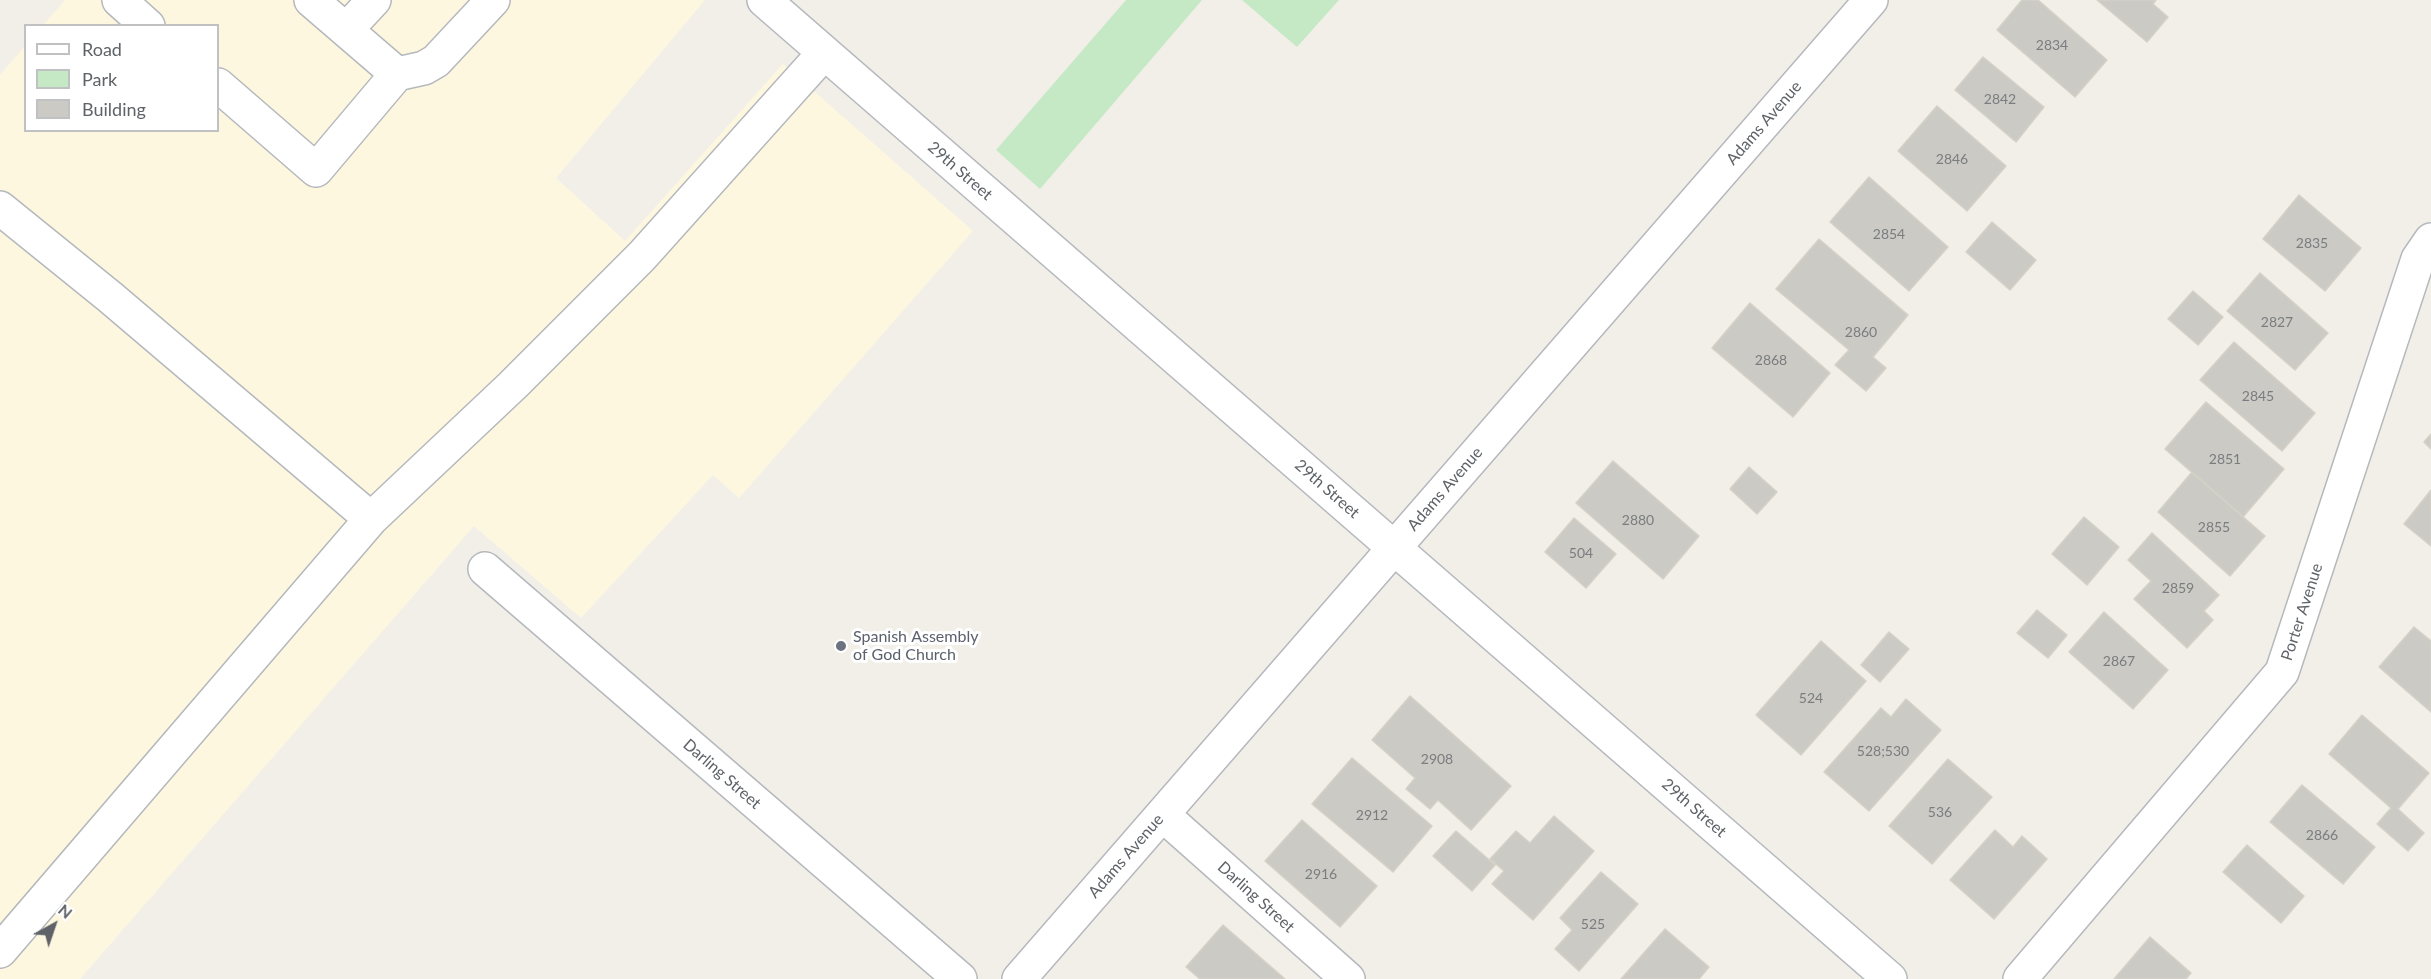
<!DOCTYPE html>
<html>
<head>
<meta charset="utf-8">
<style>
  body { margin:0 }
  #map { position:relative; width:2431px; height:979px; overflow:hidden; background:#f1efe8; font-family:Lato,sans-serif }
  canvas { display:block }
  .legend { position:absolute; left:24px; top:24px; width:195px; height:108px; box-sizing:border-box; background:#fff; border:2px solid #bfc1c3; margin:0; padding:8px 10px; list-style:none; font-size:18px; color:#5f6368 }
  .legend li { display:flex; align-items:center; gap:12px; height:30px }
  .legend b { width:30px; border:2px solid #bfc1c3 }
  .north { position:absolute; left:24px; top:895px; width:60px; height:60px; -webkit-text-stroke:4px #fff; paint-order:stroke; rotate:40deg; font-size:16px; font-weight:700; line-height:24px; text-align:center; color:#5f6368 }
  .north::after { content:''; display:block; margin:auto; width:21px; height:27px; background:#5f6368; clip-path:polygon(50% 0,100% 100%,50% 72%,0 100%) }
</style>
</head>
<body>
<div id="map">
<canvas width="2431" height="979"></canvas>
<ul class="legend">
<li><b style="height:8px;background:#fff"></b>Road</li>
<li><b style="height:16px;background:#c5e8c5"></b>Park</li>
<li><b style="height:16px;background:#cccac5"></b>Building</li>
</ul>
<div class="north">N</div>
</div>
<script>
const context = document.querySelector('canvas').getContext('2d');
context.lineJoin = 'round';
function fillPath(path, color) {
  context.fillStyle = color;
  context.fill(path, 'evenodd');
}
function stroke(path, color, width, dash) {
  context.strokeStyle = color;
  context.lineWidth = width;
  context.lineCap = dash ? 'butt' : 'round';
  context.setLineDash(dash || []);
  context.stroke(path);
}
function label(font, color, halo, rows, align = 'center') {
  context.font = font + ' Lato,sans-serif';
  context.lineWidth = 6;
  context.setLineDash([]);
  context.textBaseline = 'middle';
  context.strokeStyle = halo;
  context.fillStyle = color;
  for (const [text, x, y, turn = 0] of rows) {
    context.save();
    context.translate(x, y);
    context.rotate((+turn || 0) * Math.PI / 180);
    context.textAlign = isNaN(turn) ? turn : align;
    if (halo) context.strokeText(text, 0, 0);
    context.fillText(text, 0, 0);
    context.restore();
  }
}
fillPath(new Path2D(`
  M65 0H705L556 178 625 241 783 64 973 231 739 498 713 475 581 618 474 526 80 979H0V75L25 46 26 130H218V26L43 25Z`), '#fef7e0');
fillPath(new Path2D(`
  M1126 0H1202L1040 189 996 150Z
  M1242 0H1339L1297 47Z`), '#c5e8c5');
const building = new Path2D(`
  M2022 0H2038L2107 60 2075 97 1997 30Z
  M2097 0H2156L2153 4 2168 17 2147 42Z
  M1983 57 2044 107 2016 142 1955 90Z
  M1937 106 2006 166 1967 211 1898 151Z
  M1869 177 1948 247 1909 291 1830 222Z
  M2299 195 2361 248 2325 291 2263 239Z
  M1992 222 2036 260 2010 290 1966 252Z
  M1819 239 1908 315 1873 357 1886 368 1866 391 1835 365 1849 350 1776 289Z
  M2260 273 2328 333 2295 370 2227 311Z
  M2193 291 2223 317 2198 345 2168 319Z
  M1750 303 1830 373 1793 417 1712 348Z
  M2234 342 2315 413 2282 451 2200 380Z
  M2206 402 2284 469 2243 517 2165 449Z
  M2431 434V449L2424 442Z
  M1613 461 1699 536 1663 579 1576 503Z
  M1749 467 1777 492 1757 514 1730 489Z
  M2192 472 2265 536 2230 576 2158 512Z
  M2431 490V546L2404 524Z
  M2084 517 2119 547 2087 585 2052 554Z
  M1574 518 1616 554 1586 588 1545 552Z
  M2152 533 2219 595 2204 611 2213 620 2187 648 2134 599 2151 581 2128 560Z
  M2037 610 2067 635 2048 658 2017 633Z
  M2104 612 2168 670 2133 709 2069 652Z
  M2414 627 2431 641V712L2379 667Z
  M1889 632 1909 649 1880 682 1861 665Z
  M1821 641 1866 681 1801 755 1756 715Z
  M1410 696 1511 786 1471 830 1438 800 1430 809 1406 789 1415 778 1372 740Z
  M1906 699 1941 730 1869 811 1824 772 1881 708 1891 717Z
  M2362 715 2429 773 2398 809 2424 833 2408 851 2377 824 2391 808 2329 754Z
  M1352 758 1432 826 1393 872 1312 804Z
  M1948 759 1992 797 1932 864 1889 826Z
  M2302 785 2375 847 2343 884 2270 822Z
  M1554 816 1594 851 1533 920 1492 884 1504 871 1490 859 1516 831 1530 843Z
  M1302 820 1377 886 1340 927 1265 861Z
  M1995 830 2013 847 2022 836 2047 859 1994 919 1950 880Z
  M1456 831 1495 865 1472 891 1433 856Z
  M2247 845 2304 896 2281 923 2223 872Z
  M1601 872 1638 904 1579 971 1555 949 1572 930 1560 918Z
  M1223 925 1285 979H1200L1186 967Z
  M1665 929 1709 967 1699 979H1621Z
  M2150 937 2191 973 2186 979H2114Z`);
fillPath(building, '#cccac5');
stroke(building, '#d6d1c6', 1.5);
const minor = new Path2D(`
  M119 0 148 26
  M764 0 1890 979
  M346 30 374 0
  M397 74 424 68 436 61 493 0
  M218 85 316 170 397 74 311 0
  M0 208 110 297 371 519 0 951
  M371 519 513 385 642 256 824 53
  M485 569 960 979
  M1163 815 1348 979
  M1019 979 1871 0
  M2020 979 2282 672 2418 259 2431 240`);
stroke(minor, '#b5b8bc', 36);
stroke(minor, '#fff', 33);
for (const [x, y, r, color] of [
  [841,646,6,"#6b7280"]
]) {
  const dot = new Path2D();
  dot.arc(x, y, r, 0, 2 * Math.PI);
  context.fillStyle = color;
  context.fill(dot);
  stroke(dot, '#fff', 2);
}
label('14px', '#7a7d7f', null, [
  ["2834",2052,45],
  ["2842",2000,99],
  ["2846",1952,159],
  ["2854",1889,234],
  ["2835",2312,243],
  ["2827",2277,322],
  ["2860",1861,332],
  ["2868",1771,360],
  ["2845",2258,396],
  ["2851",2225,459],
  ["2880",1638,520],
  ["2855",2214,527],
  ["504",1581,553],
  ["2859",2178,588],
  ["2867",2119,661],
  ["524",1811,698],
  ["528;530",1883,751],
  ["2908",1437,759],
  ["536",1940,812],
  ["2912",1372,815],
  ["2866",2322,835],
  ["2916",1321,874],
  ["525",1593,924]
]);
label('16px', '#5f6368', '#fff', [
  ["Adams Avenue",1764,123,-49],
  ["29th Street",960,171,41],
  ["29th Street",1327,489,41],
  ["Adams Avenue",1445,489,-49],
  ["Porter Avenue",2302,612,-72],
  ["Darling Street",722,774,41],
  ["29th Street",1694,808,41],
  ["Adams Avenue",1126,856,-49],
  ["Darling Street",1256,897,42]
]);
label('16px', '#5b616d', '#fff', [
  ["Spanish Assembly",853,637],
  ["of God Church",853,655]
], 'left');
</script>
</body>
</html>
